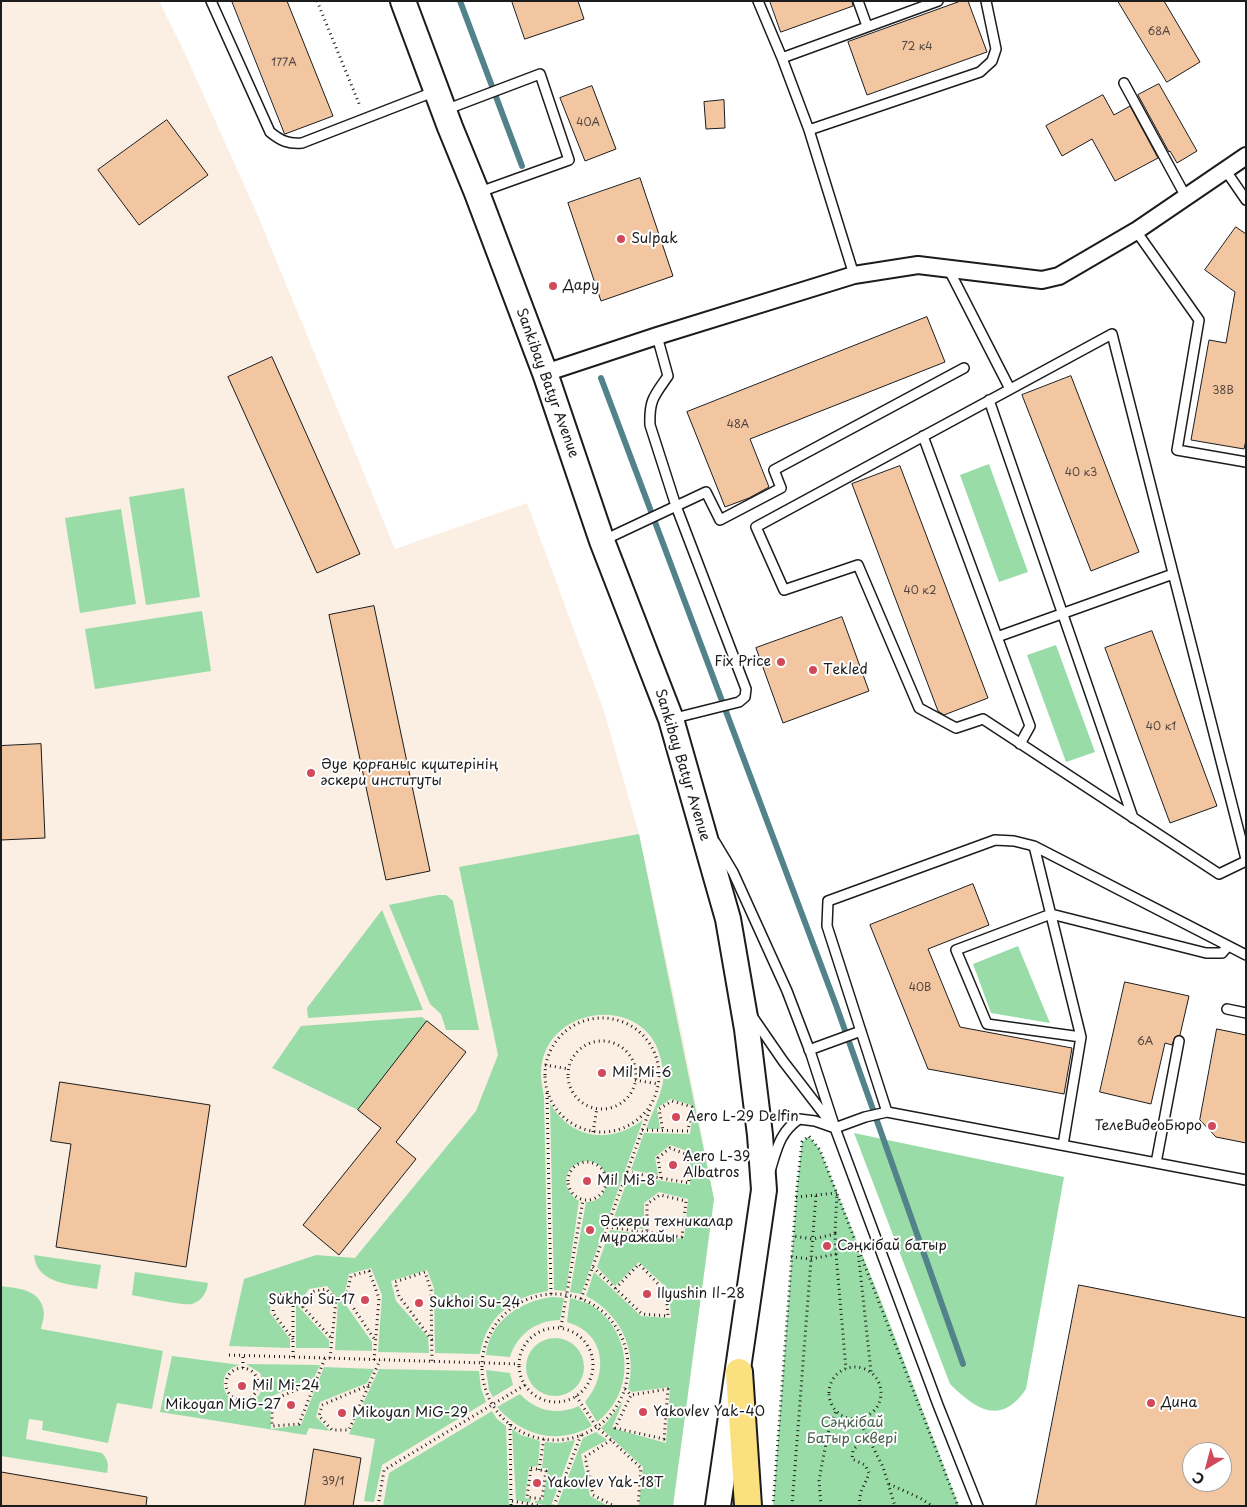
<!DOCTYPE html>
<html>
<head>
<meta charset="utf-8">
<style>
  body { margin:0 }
  #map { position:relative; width:1247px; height:1507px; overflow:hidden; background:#fff; font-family:"Playpen Sans",sans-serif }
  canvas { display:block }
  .frame { position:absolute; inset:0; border:2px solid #1c1c1c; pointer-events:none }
  .north { position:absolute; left:1182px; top:1442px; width:50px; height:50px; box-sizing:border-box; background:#fff; border:1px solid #a4a4a4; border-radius:50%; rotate:217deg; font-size:14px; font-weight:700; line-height:20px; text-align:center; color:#1c1c1c }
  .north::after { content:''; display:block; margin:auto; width:18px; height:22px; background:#d1495b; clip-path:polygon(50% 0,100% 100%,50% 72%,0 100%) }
</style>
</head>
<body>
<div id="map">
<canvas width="1247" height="1507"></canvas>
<div class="frame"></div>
<div class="north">С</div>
</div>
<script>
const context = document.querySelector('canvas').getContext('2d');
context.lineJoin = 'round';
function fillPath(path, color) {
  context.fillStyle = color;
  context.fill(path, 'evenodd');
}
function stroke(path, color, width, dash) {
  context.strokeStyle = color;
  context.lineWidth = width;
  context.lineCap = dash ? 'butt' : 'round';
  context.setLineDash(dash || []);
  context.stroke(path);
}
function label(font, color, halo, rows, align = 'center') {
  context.font = font + ' "Playpen Sans",sans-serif';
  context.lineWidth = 4;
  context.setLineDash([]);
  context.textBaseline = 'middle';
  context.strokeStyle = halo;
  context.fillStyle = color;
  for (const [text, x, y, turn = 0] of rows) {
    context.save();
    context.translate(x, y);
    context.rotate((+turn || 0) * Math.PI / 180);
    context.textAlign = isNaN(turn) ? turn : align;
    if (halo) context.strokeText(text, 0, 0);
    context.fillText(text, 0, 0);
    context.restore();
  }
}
fillPath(new Path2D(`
  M1 1H159L183 49 258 216 395 549 527 503 604 711 639 834 683 1037 714 1199 673 1506H1Z`), '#fbeee3');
fillPath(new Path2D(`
  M989 464 1028 572 999 582 960 475Z
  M184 488 200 597 146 605 129 497Z
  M121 509 136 604 80 613 65 518Z
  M202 611 211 671 95 689 85 629Z
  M1056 645 1095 752 1066 762 1027 655Z
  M639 834 714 1199 673 1506H639L643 1467 601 1428 607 1422 623 1401 612 1428 666 1443 670 1387 632 1392 628 1389C638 1351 621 1314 586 1296L594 1272 641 1316 671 1318 669 1290 639 1262 615 1286 597 1267 610 1230 684 1239 688 1199 659 1192 644 1203V1229L611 1225 629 1176 690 1185V1152L670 1145 655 1157 658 1175 631 1170 644 1133 690 1134 694 1106 671 1099 657 1108 660 1129H646C651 1116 661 1095 663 1082 665 1075 662 1067 661 1060 647 991 541 1005 541 1074 541 1082 543 1090 544 1097L548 1291C512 1296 486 1318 480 1354L435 1353 434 1288 427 1270 391 1281 396 1301 428 1337 429 1353 378 1352 382 1295 371 1268 349 1274 343 1301 372 1342V1351L335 1350 338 1300 327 1286 309 1289 298 1306 329 1340V1348H296V1303L286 1291 271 1295 270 1313 290 1339V1348L229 1346 244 1279 316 1255 355 1258 476 1111 498 1055 459 867Z
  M438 895H446L453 901 479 1030H446L441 1014 430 1004 389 905Z
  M382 910 423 1010 308 1018 307 1008Z
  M1018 946 1050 1023 991 1013 973 964Z
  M422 1017 427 1021 358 1110 272 1068 301 1026Z
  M550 1104C573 1140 610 1144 643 1120L581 1294 570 1292 586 1202C614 1203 613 1159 585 1161 580 1162 575 1164 571 1168 561 1180 568 1194 579 1201L566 1291 554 1290Z
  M854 1133 1064 1177 1026 1389C1001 1426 976 1410 950 1384Z
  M809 1136 820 1150 883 1306 959 1506H773L797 1187 802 1142Z
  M34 1255 101 1265 97 1289C74 1284 37 1286 34 1255Z
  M135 1272 208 1283C207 1292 202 1301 192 1304 183 1306 143 1297 132 1295Z
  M1 1286C20 1289 41 1289 44 1313 44 1318 42 1324 41 1329L163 1351 152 1409 117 1403 108 1443 42 1430 43 1421 29 1419 26 1439 102 1453C108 1460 109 1464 107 1473L1 1456Z
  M553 1297 564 1298 560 1320C537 1320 517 1334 510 1357L486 1355C489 1321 522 1300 553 1297Z
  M570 1298C576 1300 583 1301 589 1304 633 1329 637 1392 597 1422L585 1402C609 1374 606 1333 567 1322Z
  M526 1367a29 29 0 1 1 58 0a29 29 0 1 1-58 0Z
  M172 1356 240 1365C232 1367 225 1371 224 1380 219 1412 274 1410 260 1373L246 1364 320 1365 314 1378 270 1397 271 1429 301 1425 324 1367 374 1369 367 1383 320 1402 316 1417 330 1431 309 1428 306 1435 160 1412Z
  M379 1369 479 1371 481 1388 486 1402 382 1465 374 1502 364 1501 375 1439 349 1434Z
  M486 1370 510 1373 513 1385 493 1397 489 1390Z
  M520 1394C536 1411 557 1416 579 1406L592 1426C558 1445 523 1437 497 1407Z
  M492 1411 497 1419 506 1426 509 1506H383L389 1473Z
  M512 1429 521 1435 540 1441 538 1466 529 1467 525 1498 531 1499 530 1503 516 1500Z
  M596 1432 607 1440 581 1454 590 1496 608 1506H557L583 1438Z
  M575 1440 551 1506 535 1503V1501L543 1500 548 1468H542L545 1442 559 1443Z`), '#99dca8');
stroke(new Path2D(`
  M460 1 522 166
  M601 378 836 1005 963 1364`), '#53838a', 6);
const building = new Path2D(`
  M232 1H287L333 116 285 134Z
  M512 1H578L584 19 525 39Z
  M770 1H852L853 6 781 32Z
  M961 1H968L987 52 867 95 848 42Z
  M1118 1H1164L1200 62 1167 82Z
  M1159 84 1197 151 1177 163 1170 151 1169 152 1138 95Z
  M592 86 616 149 585 161 560 98Z
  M1103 95 1114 115 1130 106 1158 158 1115 181 1092 139 1062 156 1046 126Z
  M724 100 725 128 706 129 704 102Z
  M167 120 208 175 139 225 98 170Z
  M640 178 673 276 601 301 568 203Z
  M1236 227 1246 234V440L1244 449 1191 440 1209 340 1226 343 1235 292 1205 270Z
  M927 317 945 362 750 439 769 487 749 498 725 507 687 412Z
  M272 357 360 554 317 573 228 377Z
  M1071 376 1139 552 1091 571 1022 395Z
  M900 466 988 698 944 715 938 711 852 484Z
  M374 606 430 871 386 880 329 615Z
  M842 617 869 691 783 723 756 648Z
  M1152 631 1217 806 1170 823 1105 648Z
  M41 744 45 838 1 840V746Z
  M973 884 989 925 928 949 960 1027 1072 1048 1064 1094 928 1069 870 925Z
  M1125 982 1189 996 1180 1035 1175 1037 1172 1045 1165 1043 1151 1104 1100 1092Z
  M427 1021 466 1052 396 1142 416 1159 339 1255 303 1225 381 1128 358 1110Z
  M1217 1029 1246 1035V1143L1216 1137 1200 1120Z
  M60 1082 210 1105 186 1267 56 1247 71 1144 51 1141Z
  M1079 1285 1246 1318V1506H1036ZM1192 1452H1222V1482H1192Z
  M314 1449 361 1458 353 1506H305Z
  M1 1472 147 1497 146 1506H1Z`);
fillPath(building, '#f3c6a2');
stroke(building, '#1c1c1c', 1);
const service = new Path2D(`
  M211 1 270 132C281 141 288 144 302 143L436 91
  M758 1 782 58 809 130 854 275
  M858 1 867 26
  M782 58 938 1
  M1124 83 1186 197
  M445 110 540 74 569 160 477 193
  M809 130 980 72 992 61 996 49 986 1
  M1226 171 1246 200
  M1136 231 1199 320 1177 450 1246 462
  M949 270 1010 389
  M657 336 668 376C654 396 649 400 650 425L676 506 746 689 745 697 739 702 671 719
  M989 400 1133 818
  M923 436 1030 726 1020 744
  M604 540 706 492 720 520 781 488 774 470 964 368
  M997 637 1173 574
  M715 842 733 872 787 991 811 1054 835 1128 938 1405 978 1506
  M1246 859 1112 334 756 527 784 590 858 565 919 708 956 728 983 719 1219 874 1246 861
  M1227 1009 1246 1013
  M752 1016 783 1061 830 1122
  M1081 1037 987 1024 956 950 1051 914 1206 953H1222L1228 946
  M809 1050 861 1031
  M887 1112 827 926 828 901 995 840 1014 841 1034 846
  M1063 1145 1081 1037 1034 846 1246 955
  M1156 1163 1179 1041
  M770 1171C777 1149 779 1133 799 1119L815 1121 835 1128 865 1117 887 1112 1246 1180`);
const minor = new Path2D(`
  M545 373 657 336 854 275 918 265 1042 280 1059 276 1136 231 1246 156`);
const secondary = new Path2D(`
  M403 1 450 127 477 193 545 373 602 541 671 719 728 919 747 1029 760 1135 764 1190 718 1506`);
const primary = new Path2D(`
  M739 1372 748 1506`);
stroke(service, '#1c1c1c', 12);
stroke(minor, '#1c1c1c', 20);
stroke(secondary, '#1c1c1c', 28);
stroke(primary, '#1c1c1c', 30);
stroke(new Path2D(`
  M317 1 360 106
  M545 1075a57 57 0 1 1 114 0a57 57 0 1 1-114 0Z
  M568 1075a34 34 0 1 1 68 0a34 34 0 1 1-68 0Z
  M545 1065 569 1069
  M635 1080 658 1084
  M547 1093 551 1294
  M642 1130 688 1131 692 1107 672 1101 659 1109 663 1131
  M593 1132 597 1108
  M568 1181a19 19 0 1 1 38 0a19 19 0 1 1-38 0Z
  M627 1172 689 1183 688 1155 670 1148 658 1158 661 1178
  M796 1197 837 1193 835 1234
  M607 1227 682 1237 686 1201 660 1195 647 1204V1232
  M858 1251 871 1372
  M836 1254 846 1369
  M791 1257 811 1259 836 1254 835 1234 813 1239 792 1236
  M593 1267 642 1314 668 1316 666 1292 639 1264 615 1289
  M482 1367a73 73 0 1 1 146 0a73 73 0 1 1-146 0Z
  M581 1299 650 1109
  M561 1327 583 1200
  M519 1365a37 37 0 1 1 74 0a37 37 0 1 1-74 0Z
  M432 1340 399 1296 395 1282 425 1272 431 1290 432 1362
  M229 1355 518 1364
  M293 1357V1306L284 1293 274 1298 273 1313 293 1339
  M330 1358 336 1300 326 1289 311 1292 303 1307 332 1339
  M374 1360 379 1298 369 1271 351 1276 346 1297 375 1340
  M829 1393a26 26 0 1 1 52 0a26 26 0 1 1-52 0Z
  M226 1384a16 16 0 1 1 32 0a16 16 0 1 1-32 0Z
  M243 1368V1356
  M316 1382 272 1400V1426L299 1424 325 1358
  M369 1385 322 1405 319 1416 332 1430H349L380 1360
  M625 1389 631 1395 615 1428 664 1439 668 1389 631 1395
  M576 1396 596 1426 641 1468 638 1506
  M859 1420 883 1467 895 1506
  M510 1424 511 1506
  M611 1440 585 1457 593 1495 614 1506
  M531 1468 546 1471 542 1499 527 1497Z
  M539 1470 544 1438
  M889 1484 920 1498 932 1506
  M512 1501 542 1506
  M378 1506 384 1470 525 1385
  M554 1506 581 1435
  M773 1506 797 1187 802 1142 809 1136 820 1150 958 1506
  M792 1506 816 1195
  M821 1506 819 1480 828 1433 836 1411
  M860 1506C858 1491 865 1486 869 1473L865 1465 852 1459 853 1450 867 1435`), '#1c1c1c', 3, [1, 4]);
stroke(service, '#fff', 9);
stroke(minor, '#fff', 16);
stroke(secondary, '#fff', 24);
stroke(primary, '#fbe080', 26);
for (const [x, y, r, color] of [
  [621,239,5,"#d1495b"],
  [553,286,5,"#d1495b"],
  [781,662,5,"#d1495b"],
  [813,670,5,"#d1495b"],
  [311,773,5,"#d1495b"],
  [602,1073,5,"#d1495b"],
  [676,1117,5,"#d1495b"],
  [1212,1126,5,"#d1495b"],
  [673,1165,5,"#d1495b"],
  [587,1181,5,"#d1495b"],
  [590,1230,5,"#d1495b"],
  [827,1246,5,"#d1495b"],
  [647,1294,5,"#d1495b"],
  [365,1300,5,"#d1495b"],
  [419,1303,5,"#d1495b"],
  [242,1386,5,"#d1495b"],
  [1151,1403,5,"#d1495b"],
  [291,1405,5,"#d1495b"],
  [643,1412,5,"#d1495b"],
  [342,1413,5,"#d1495b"],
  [537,1483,5,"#d1495b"]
]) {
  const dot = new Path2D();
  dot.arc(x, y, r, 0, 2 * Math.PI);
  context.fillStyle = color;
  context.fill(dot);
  stroke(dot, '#fff', 2);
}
label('11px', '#52463e', null, [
  ["68А",1159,32],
  ["72 к4",917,47],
  ["177А",284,63],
  ["40А",588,123],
  ["38В",1223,391],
  ["48А",738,425],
  ["40 к3",1081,473],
  ["40 к2",920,591],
  ["40 к1",1161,727],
  ["40В",920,988],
  ["6А",1145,1042],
  ["39/1",333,1482]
]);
label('14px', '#1c1c1c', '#fff', [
  ["Sulpak",631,239],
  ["Дару",563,286],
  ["Fix Price",771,662,"right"],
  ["Тekled",823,670],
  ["Әуе қорғаныс күштерінің",321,765],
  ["әскери институты",321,781],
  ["Mil Mi-6",612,1073],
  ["Aero L-29 Delfin",686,1117],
  ["ТелеВидеоБюро",1202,1126,"right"],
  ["Aero L-39",683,1157],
  ["Albatros",683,1173],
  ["Mil Mi-8",597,1181],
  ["Әскери техникалар",600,1222],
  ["мұражайы",600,1238],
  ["Сәңкібай батыр",837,1246],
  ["Ilyushin Il-28",657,1294],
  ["Sukhoi Su-17",355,1300,"right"],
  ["Sukhoi Su-24",429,1303],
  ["Mil Mi-24",252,1386],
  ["Дина",1161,1403],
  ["Mikoyan MiG-27",281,1405,"right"],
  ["Yakovlev Yak-40",653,1412],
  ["Mikoyan MiG-29",352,1413],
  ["Yakovlev Yak-18T",547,1483]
], 'left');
label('14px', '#1c1c1c', '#fff', [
  ["Sankibay Batyr Avenue",547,383,70],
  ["Sankibay Batyr Avenue",682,765,73]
]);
label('14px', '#485f4d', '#fff', [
  ["Сәңкібай",852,1423],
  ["Батыр сквері",852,1439]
]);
</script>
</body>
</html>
